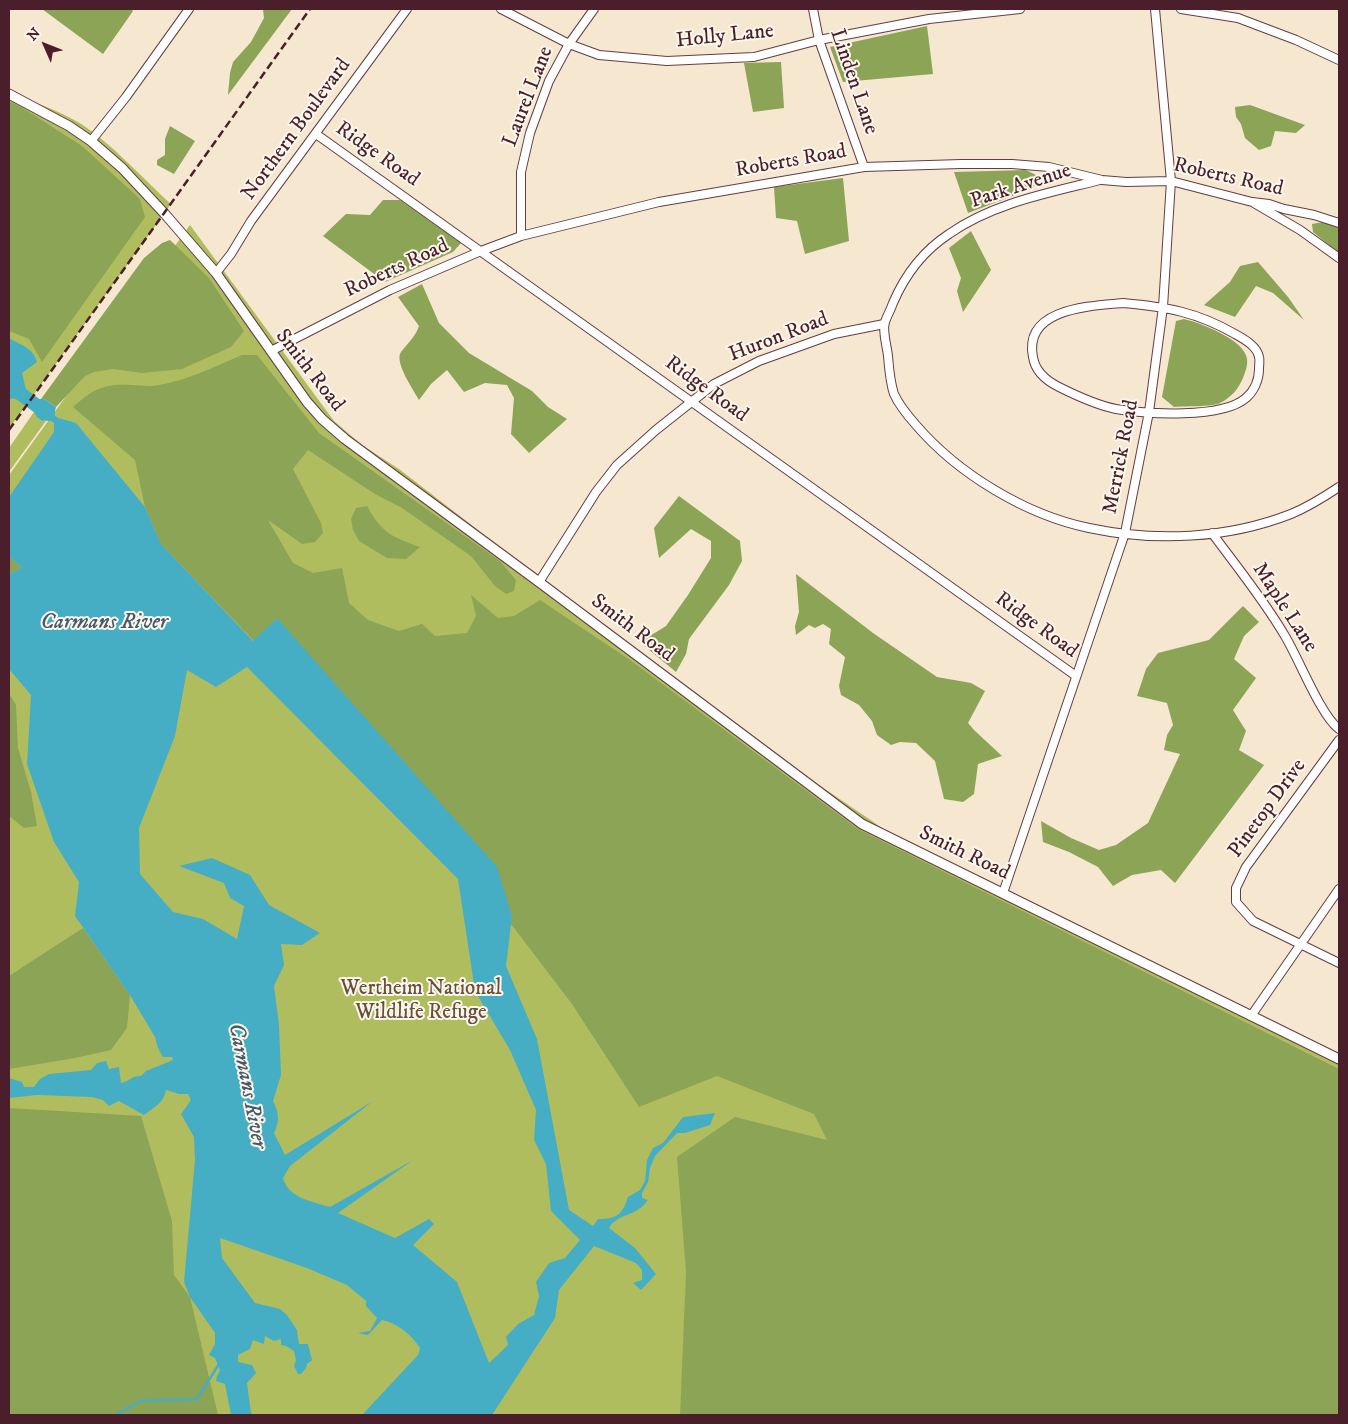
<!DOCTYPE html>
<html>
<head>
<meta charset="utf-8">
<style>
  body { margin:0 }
  #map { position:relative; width:1348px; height:1424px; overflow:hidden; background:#f5e7d0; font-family:"IM FELL DW Pica",serif }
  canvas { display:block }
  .frame { position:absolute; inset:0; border:10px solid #4a1f2b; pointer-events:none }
  .north { position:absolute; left:20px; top:20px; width:50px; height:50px; -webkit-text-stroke:4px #fbf7ec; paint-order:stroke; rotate:314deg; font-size:14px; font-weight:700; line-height:20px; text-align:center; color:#4a1f2b }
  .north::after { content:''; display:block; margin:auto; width:18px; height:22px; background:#4a1f2b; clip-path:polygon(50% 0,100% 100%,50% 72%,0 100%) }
</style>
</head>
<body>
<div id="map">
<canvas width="1348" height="1424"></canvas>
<div class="frame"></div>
<div class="north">N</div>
</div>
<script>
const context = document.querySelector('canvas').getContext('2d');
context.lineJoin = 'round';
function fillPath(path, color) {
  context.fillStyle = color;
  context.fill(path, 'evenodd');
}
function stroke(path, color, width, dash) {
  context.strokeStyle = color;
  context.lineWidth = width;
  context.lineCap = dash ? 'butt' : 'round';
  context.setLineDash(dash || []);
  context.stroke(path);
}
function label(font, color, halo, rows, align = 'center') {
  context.font = font + ' "IM FELL DW Pica",serif';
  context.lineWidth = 4;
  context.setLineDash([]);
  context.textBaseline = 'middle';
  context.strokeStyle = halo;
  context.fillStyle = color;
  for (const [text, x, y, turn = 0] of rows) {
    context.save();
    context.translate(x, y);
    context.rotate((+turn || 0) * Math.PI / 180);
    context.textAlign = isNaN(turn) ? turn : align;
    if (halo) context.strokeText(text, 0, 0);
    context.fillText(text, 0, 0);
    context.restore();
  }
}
fillPath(new Path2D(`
  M9 93C31 101 55 109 76 121 108 139 143 179 171 204L9 429Z
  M190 225 334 421 362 445 399 469 522 564 819 785 875 823 909 849 1003 898 1134 960 1171 975 1339 1064V1415H9V475Z
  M34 412 42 421H46L9 472V448Z`), '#b0bd5f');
fillPath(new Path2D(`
  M42 9H131L133 11 103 54Z
  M263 9H292L228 95 230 73 233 62 251 42 264 18Z
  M927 26 933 74 843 82 830 47Z
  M781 62 784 108 753 112 744 63Z
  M9 101 21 107 82 146 140 199 145 217 42 362 29 339 9 331Z
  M1250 105 1305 125 1296 133 1275 131 1271 146 1259 150 1245 138 1241 124 1236 117 1235 107Z
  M170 126 195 141 174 174 157 165V160L165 155V139Z
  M1026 170 1038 176 1039 182 1031 189 968 213 954 172Z
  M843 178 849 241 805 254 797 221 776 218 774 187Z
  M383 200H400L461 243 453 252 385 282 323 236 346 214 370 215Z
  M1323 222 1339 228V253L1313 232 1312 224Z
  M971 231 991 270 963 312 957 291 961 278 949 248Z
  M170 240 209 278 244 331 231 347 182 369 142 373 113 369 94 372 85 376 56 407 44 399H41L144 258 162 243Z
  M1258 262 1288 297 1304 320 1273 293 1256 286 1235 317 1204 305 1230 282 1240 266Z
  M422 284 439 323 469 353 532 391 548 407 567 419 529 453 511 434 514 398 507 385 485 383 464 392 447 370 431 384 419 400C413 389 394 362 401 352 408 343 415 337 419 326L398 297Z
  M1184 319C1201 323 1245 340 1247 359 1248 365 1245 373 1243 378 1238 389 1232 397 1220 403 1212 407 1184 406 1174 407L1162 397 1176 321Z
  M242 355H257L319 433 500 561 516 580 514 591 506 594 495 586 471 556 402 508 375 494 308 450 293 469 321 523 323 533 315 542 302 544 268 520 293 563 313 573 342 568 349 603 368 620 399 631 422 624 435 636 467 633 476 616 471 595 498 618 514 616 540 600 630 660 858 829 1339 1069V1415H680L686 1272 677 1157 735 1117 827 1140 814 1114 717 1076 639 1107 572 1004 511 924 512 916 277 618 254 641 161 544 145 507 135 460 73 407C93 389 104 383 132 385 140 385 150 387 159 385 188 380 214 367 242 355Z
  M679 496 740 541 742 561 729 585 689 639 686 654 676 672 642 644 645 639 666 626 688 595 711 558V541L691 529 659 558 654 528Z
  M367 506C382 533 392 537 420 547L406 559 387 558 359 541 353 530 351 519 356 508Z
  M9 556 22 568 9 574Z
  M796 574 873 633 937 677 971 683 985 691 968 723 974 730 1002 756 978 764 974 794 963 802 944 799 935 761 916 743 900 742 891 745 877 735 872 721 859 705 841 695 839 686 845 657 829 644 831 629 823 624 815 628 809 625 796 635 795 626 799 612Z
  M1243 606 1259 622 1244 636 1234 659 1256 678 1233 710 1246 731 1239 750 1264 765 1175 883 1161 870 1132 875 1113 886 1098 867 1069 852 1043 842 1041 821 1071 838 1099 850 1116 845 1148 823 1180 754 1164 750 1167 735 1173 725 1167 703 1137 696 1146 669 1158 653 1209 640Z
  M9 693 16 705 18 748 31 792 37 826 24 828 9 816Z
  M83 928 130 995 127 1028 111 1050 75 1058 9 1069V976Z
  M9 1108 141 1116 172 1221 174 1275 190 1297 218 1415H9Z`), '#8ca456');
fillPath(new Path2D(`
  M9 338C20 345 33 347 37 362L22 373 26 390 19 398 9 399Z
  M36 399H44L56 407 54 415 58 418 76 423 145 507 161 544 253 641 277 618 497 867 512 916 506 966 537 1039 569 1210 593 1226 598 1219C617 1219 622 1215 628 1197L640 1190 645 1181 647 1160 653 1148 663 1143 683 1117 715 1113 710 1125 685 1133H677L655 1156 650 1168 648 1182 642 1193V1198L648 1200C645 1204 641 1208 636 1211 628 1215 614 1218 609 1228L635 1248 656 1274 641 1290 633 1283 642 1280V1270L636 1263 594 1246 559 1290 555 1318 492 1415H362L418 1355 420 1348C412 1335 397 1323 382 1320L368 1335 358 1333 370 1331 377 1318 366 1306V1301L347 1285 307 1268 220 1238 222 1258 255 1303 280 1309 287 1315 297 1330 299 1344H308L312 1360 307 1364 306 1368 301 1374H298L294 1366 296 1360 294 1351 286 1346 281 1345V1339L274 1341 265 1336 264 1344 253 1340 250 1349 238 1355V1362L252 1365 256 1373 247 1383 251 1413 253 1415H231L225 1384 216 1381 217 1376 220 1370 215 1358 209 1355 215 1344V1333L190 1297 184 1282 195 1160 194 1137 181 1114 191 1100 188 1094H179L166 1090C164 1103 154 1107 144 1115L119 1101 109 1106 103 1100 92 1097 37 1095 9 1098V1078L22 1082 24 1087H34L40 1079 49 1074 91 1070 97 1063 106 1061 109 1069 119 1067 121 1083C131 1081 130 1076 141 1076L146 1071 173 1060 172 1057H163L158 1048 155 1037 130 995 75 916 79 882 54 842 27 764 31 695 9 669V574L22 568 9 556V497L54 432V423L50 420 42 421 37 417 31 406ZM247 667 458 879 475 991 510 1050 536 1110 534 1140 546 1164 551 1211 580 1240 565 1258 549 1263 536 1282 539 1296 534 1315 518 1324 506 1337 508 1345 489 1363 457 1282 413 1245 434 1224 429 1219 395 1238 338 1213 413 1160 330 1207C312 1201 289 1199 283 1178L290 1166 373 1101 285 1155 274 1133C280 1121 279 1113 273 1101L281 1075 279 1025 274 986 284 965 281 944 302 945 320 933 269 905 250 875 212 858 179 866 224 883 230 898 244 906 237 939 203 919 173 912 140 874 139 828 175 736 187 670 216 687Z`), '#45aec4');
stroke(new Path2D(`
  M116 1415 140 1401 197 1399 219 1364`), '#45aec4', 2.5);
stroke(new Path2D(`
  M9 388 21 394 48 414`), '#45aec4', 14);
const minor = new Path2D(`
  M501 9 569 44 599 55 667 61 754 57 819 40 929 19 1020 9
  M813 9 819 40 864 167
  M1181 9 1238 18 1296 40 1339 60
  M316 134 1076 676
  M91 141 126 97 189 9
  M1100 180C1049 193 993 203 949 234 923 251 905 275 893 303 891 309 887 316 885 322 882 331 887 346 888 356 889 368 890 382 894 394 899 405 908 416 916 425 958 474 1026 515 1089 528 1155 542 1227 539 1291 514 1308 507 1324 497 1339 487
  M1254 203 1300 230 1339 258
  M521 236V172L530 133 549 81 569 44 594 9
  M216 273 231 254 251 221 407 9
  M1123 303C1167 307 1197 312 1235 334 1244 339 1257 346 1259 357 1260 360 1259 365 1259 369 1259 380 1254 391 1246 398 1222 419 1146 414 1116 409 1096 405 1077 396 1059 387 1047 381 1035 371 1033 357 1023 308 1091 306 1123 303Z
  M271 351 390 290 481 251 521 236 659 202 864 167 961 164H1012L1049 167 1102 180 1126 182 1171 181 1252 202 1269 204 1284 209 1314 215 1339 223
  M1212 533C1237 567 1264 600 1285 636 1299 659 1321 716 1339 729
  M539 582 596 492 617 465 656 430 714 384 759 361 834 334 884 324
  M1339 740 1246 867 1236 888V902L1253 921 1339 963
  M1003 893 1125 533 1149 412 1163 307 1171 181 1155 9
  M1251 1016 1339 889`);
const tertiary = new Path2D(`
  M9 94 69 126 91 141 122 168 164 213 216 273 307 402 322 419 345 439 539 582 862 824 1339 1059`);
stroke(minor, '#643d44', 10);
stroke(tertiary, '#643d44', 11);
stroke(minor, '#fff', 8);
stroke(tertiary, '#fff', 9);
stroke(new Path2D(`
  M9 430 310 9`), '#4a1f2b', 2.5, [8, 4]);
label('21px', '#4a1f2b', '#fbf7ec', [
  ["Holly Lane",725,37,-6],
  ["Linden Lane",853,82,71],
  ["Laurel Lane",529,97,-69],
  ["Northern Boulevard",297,130,-54],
  ["Ridge Road",377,155,35],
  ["Roberts Road",791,162,-10],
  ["Roberts Road",1228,178,13],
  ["Park Avenue",1021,187,-18],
  ["Roberts Road",397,269,-25],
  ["Huron Road",779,338,-21],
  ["Smith Road",309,371,52],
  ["Ridge Road",706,390,36],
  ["Merrick Road",1122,457,-79],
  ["Maple Lane",1284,608,57],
  ["Ridge Road",1036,626,36],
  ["Smith Road",632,629,37],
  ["Pinetop Drive",1268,809,-54],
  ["Smith Road",964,854,26]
]);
label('21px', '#694e3b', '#fbf7ec', [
  ["Wertheim National",421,990],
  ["Wildlife Refuge",421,1014]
]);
label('italic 22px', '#485868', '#fbf7ec', [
  ["Carmans River",104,623],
  ["Carmans River",246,1086,79]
]);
</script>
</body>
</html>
